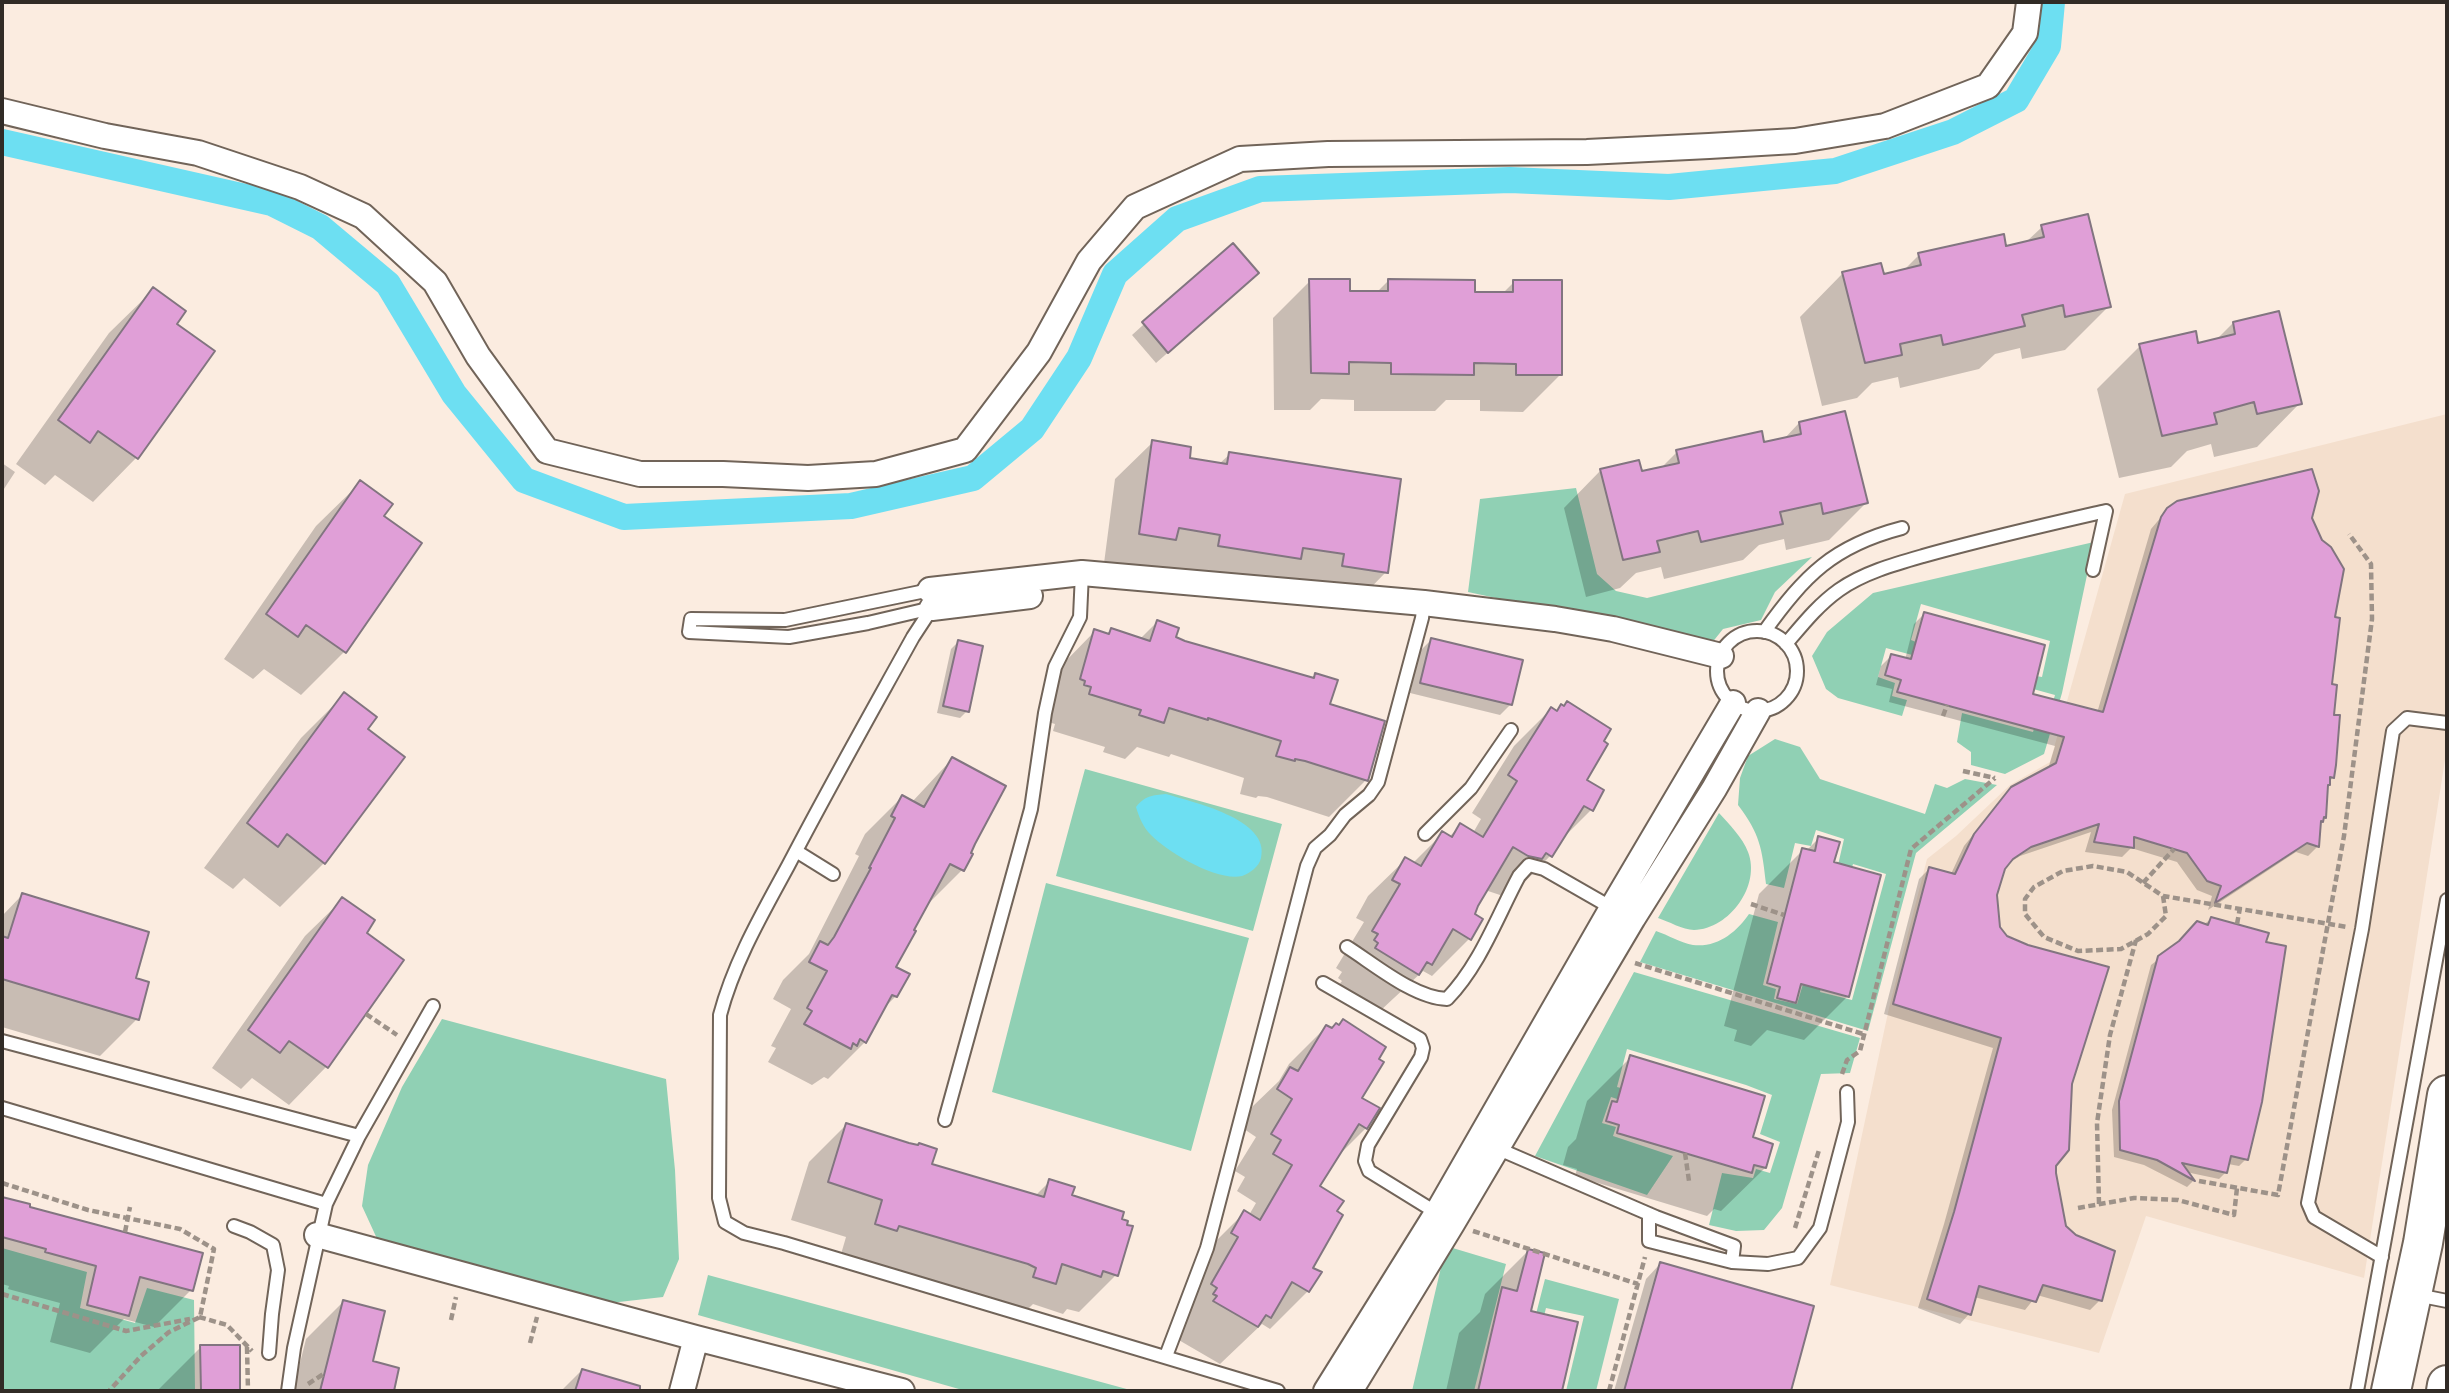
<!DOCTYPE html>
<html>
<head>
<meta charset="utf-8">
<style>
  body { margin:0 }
  #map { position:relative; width:2449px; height:1393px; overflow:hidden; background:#fbece0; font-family:Mulish,sans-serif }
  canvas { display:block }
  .frame { position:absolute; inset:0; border:4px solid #312b26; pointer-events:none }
</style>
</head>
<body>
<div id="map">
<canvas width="2449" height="1393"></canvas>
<div class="frame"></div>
</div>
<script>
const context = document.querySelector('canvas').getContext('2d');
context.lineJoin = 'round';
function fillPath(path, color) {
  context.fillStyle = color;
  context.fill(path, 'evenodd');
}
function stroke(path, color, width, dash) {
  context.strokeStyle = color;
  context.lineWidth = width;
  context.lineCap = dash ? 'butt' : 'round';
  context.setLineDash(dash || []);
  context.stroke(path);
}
fillPath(new Path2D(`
  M2447 414V747L2364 1278 2146 1216 2099 1353 1830 1285 1889 1008 1927 859 1956 836 2010 785 2050 762 2125 494Z`), '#f4dfcd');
fillPath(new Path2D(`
  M1576 488 1597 574 1616 591 1647 598 1812 557 1775 592 1761 620 1723 629 1711 644 1468 592 1480 499Z
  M2094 542 2062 693 2044 754 2005 774 1971 765V752L1957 742 1962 713 2033 732 2037 718 2047 722 2055 695 2015 684 2018 673 2042 677 2050 641 1921 604 1911 640 1931 648 1927 659 1886 648 1878 677 1895 683 1892 696 1907 700 1902 716 1838 698 1826 689 1812 656 1827 632 1873 593Z
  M1775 739 1800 747 1820 779 1925 814 1935 784 1947 788 1965 779 1997 785 1916 853 1868 1031 1640 962 1656 931C1668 935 1681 943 1693 945 1717 948 1737 932 1749 914L1778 922 1763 985 1776 989 1774 999 1797 1004 1809 964 1826 969 1820 992 1852 1000 1886 874 1853 864 1848 882 1835 878 1844 839 1816 830 1811 846 1795 843 1784 888 1766 884C1762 848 1760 834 1738 805L1740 778 1748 756Z
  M1085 769 1282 824 1253 931 1056 876Z
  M1719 813C1729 824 1743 838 1748 852 1761 885 1730 929 1694 930 1683 930 1668 921 1658 918Z
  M1046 883 1249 938 1191 1151 992 1092Z
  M1634 972 1860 1038 1850 1073 1821 1074 1782 1208 1764 1230 1736 1231 1709 1225 1722 1173 1753 1178 1756 1169 1770 1173 1780 1142 1760 1134 1772 1095 1746 1085 1627 1049 1617 1087 1636 1092 1632 1104 1611 1097 1602 1123 1616 1127 1613 1136 1673 1156 1647 1195 1535 1156Z
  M442 1019 666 1079 675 1170 679 1259 663 1297 610 1303 379 1243 362 1206 368 1165 402 1087Z
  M1446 1246 1506 1264 1474 1391H1412Z
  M2 1248 87 1272 80 1308 135 1323 147 1288 194 1300 195 1391H2Z
  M708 1275 1134 1391H966L698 1315Z
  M1545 1279 1619 1299 1596 1391H1566L1584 1316 1546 1308 1543 1320 1535 1318Z`), '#90d0b4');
fillPath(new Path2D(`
  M1166 794C1192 802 1271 819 1261 858 1259 867 1250 873 1242 876 1218 882 1167 852 1151 835 1143 827 1139 817 1136 807 1145 796 1152 795 1166 794Z`), '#6ddff2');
fillPath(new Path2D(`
  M2042 227 2109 306 2065 350 2022 359 2020 348 1995 354 1979 369 1900 388 1898 377 1872 383 1857 398 1822 406 1800 317 1843 273 1883 276 1903 271 1919 255 2005 248 2025 243Z
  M1232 245 1246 284 1156 363 1132 335Z
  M1310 281 1348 292 1376 293 1388 281 1473 293 1502 294 1514 282 1561 374 1523 412 1480 411V400H1446L1435 411H1354V400L1321 399 1310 410H1274L1273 318Z
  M153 290 174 324 212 351 136 458 93 502 55 475 45 485 16 464 109 333Z
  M2233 323 2300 403 2257 447 2214 457 2211 444 2187 451 2171 467 2119 478 2097 389 2140 346H2197L2216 340Z
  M1799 423 1866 503 1829 540 1786 550 1784 539 1759 545 1743 560 1664 579 1661 567 1636 573 1620 588 1586 597 1564 508 1601 470 1640 473 1660 469 1677 452 1762 444 1783 440Z
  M1153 442 1188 460 1219 464 1230 454 1386 572 1349 610 1306 603 1184 572 1148 566 1137 576 1103 571 1115 479Z
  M2 463 15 472 2 492Z
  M360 483 382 517 345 651 301 695 264 669 253 679 224 659 316 526Z
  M2168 509 2310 518 2333 618 2330 686 2333 777 2326 787 2325 817 2319 824 2318 846 2308 856 2296 852 2208 910 2212 896 2197 890 2177 862 2131 848 2122 857 2085 852 2091 832 2020 856 2006 865 1995 895 1998 927 2070 1084 2055 1166 2065 1227 2100 1300 2090 1310 2037 1295 2025 1310 1974 1297 1969 1314 1960 1324 1918 1308 1944 1224 1993 1048 1884 1014 1919 879 1929 869 1951 874 1964 846 2002 799 2048 769 2055 746 1889 702 1892 689 1876 685 1881 666 1891 656 1905 660 1914 624 1924 614 2030 695 2097 713 2151 529Z
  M1157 622 1174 637 1184 642 1311 679 1316 675 1328 705 1366 780 1329 817 1267 797 1258 796 1256 798 1240 794 1244 778 1171 754 1169 757 1137 747 1125 759 1103 752 1105 747 1053 731 1055 724 1048 722 1058 669 1095 631 1107 635 1111 630 1140 639Z
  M1431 640 1511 704 1500 715 1410 693 1420 651Z
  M958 642 967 711 960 718 937 713 951 649Z
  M344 695 365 730 402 758 324 863 280 907 244 878 233 889 204 868 301 738Z
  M1561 707 1585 780 1591 810 1561 840 1550 856 1513 894 1503 896 1485 890 1477 905 1469 939 1432 976 1423 971 1380 1011 1338 986 1342 981 1338 978 1342 972 1336 968 1364 922 1356 918 1368 896 1406 859 1413 863 1442 834 1449 837 1460 826 1473 833 1481 819 1472 813 1514 746 1551 709 1556 712Z
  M952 759 973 843 962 870 924 908 894 968 896 996 882 1010 865 1042 828 1079 824 1077 812 1085 768 1062 776 1048 771 1046 791 1009 773 999 783 980 809 954 859 856 855 854 865 834 902 797 912 802Z
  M1819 838 1848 996 1804 1040 1767 1030 1751 1046 1734 1041 1737 1030 1724 1026 1759 894 1803 850 1806 851Z
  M22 895 134 980 137 1019 100 1056 2 1027V916Z
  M343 899 364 933 402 960 326 1067 289 1105 252 1078 241 1089 212 1068 305 936Z
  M2211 919 2246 1159 2239 1166 2228 1164 2226 1172 2219 1179 2186 1172 2193 1181 2187 1187 2144 1165 2114 1157 2112 1110 2151 965Z
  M1326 1027 1360 1098 1366 1128 1336 1158 1318 1187 1311 1268 1319 1273 1308 1291 1270 1329 1262 1324 1220 1364 1177 1339 1207 1250 1245 1212 1249 1215 1256 1203 1237 1191 1245 1177 1235 1171 1256 1137 1241 1127 1253 1106 1279 1081 1289 1064Z
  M1631 1057 1751 1138 1765 1168 1721 1211 1714 1209 1707 1216 1575 1176 1577 1169 1563 1165 1568 1147 1576 1139 1587 1101Z
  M846 1125 930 1165 1035 1196 1050 1181 1070 1197 1116 1275 1079 1312 1067 1309 1063 1314 1033 1304 1017 1320 997 1315 1000 1306 839 1261 846 1237 791 1220 809 1162Z
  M2 1200 201 1254 191 1290 154 1327 124 1319 90 1353 50 1342 60 1303 8 1289 9 1286 2 1284Z
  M1529 1250V1312L1576 1323 1560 1391H1446L1459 1333 1480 1312 1485 1294Z
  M1660 1264 1812 1307 1789 1391H1614L1646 1279Z
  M343 1302 370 1363 397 1370 392 1391H293L306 1339Z
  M201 1347H238L239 1391H157Z
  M582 1370 620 1382 617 1391H561Z`), '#0003');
stroke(new Path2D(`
  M2 142 272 203 320 227 388 284 454 394 524 480 624 517 851 506 973 478 1032 429 1079 358 1115 274 1177 219 1260 189 1510 180 1669 187 1835 171 1953 132 2016 100 2048 46 2052 2`), '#6ddff2', 26);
const building = new Path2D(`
  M2088 214 2111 307 2065 317 2063 305 2022 315 2025 326 1943 345 1941 335 1900 344 1902 355 1865 363 1842 272 1881 263 1884 274 1921 265 1918 253 2004 234 2006 246 2044 237 2041 225Z
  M1233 243 1259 273 1168 353 1142 322Z
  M1309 279H1350V291H1388V279L1475 280V292H1513V280H1562V375H1516V364L1474 363V375L1391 374V363L1349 362V374L1311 373Z
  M153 287 186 311 177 324 215 351 138 459 98 431 90 443 58 420Z
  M2279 311 2302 404 2257 414 2254 402 2214 413 2217 424 2162 436 2139 344 2196 331 2198 343 2235 334 2233 322Z
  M1845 411 1868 503 1823 514 1821 503 1780 512 1783 524 1701 542 1698 531 1657 541 1660 552 1623 560 1600 469 1639 460 1642 471 1679 463 1676 450 1762 431 1764 442 1801 434 1799 422Z
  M1152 440 1191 447 1190 458 1227 464 1229 452 1401 479 1388 573 1342 566 1344 554 1303 548 1301 559 1218 546 1220 535 1179 528 1176 540 1139 534Z
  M2312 469 2319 491 2312 518 2322 540 2331 547 2344 569 2335 617 2340 618 2332 684 2337 685 2334 715H2340L2336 765 2334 778 2330 777V785H2328L2326 818 2324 817 2323 822 2321 821 2319 847 2307 843 2215 903 2221 886 2207 881 2187 853 2134 837V848L2094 842 2099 824 2031 847 2013 859 2005 869 1997 895 2000 927 2007 936 2028 945 2109 967 2072 1084 2069 1150 2056 1166V1173L2066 1226 2076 1235 2115 1251 2102 1301 2043 1285 2036 1302 1979 1286 1971 1315 1927 1299 1954 1212 2001 1038 1893 1004 1929 867 1955 874 1974 834 2011 787 2056 763 2064 737 1897 692 1901 680 1885 675 1891 654 1911 659 1924 612 2045 645 2033 694 2103 712 2161 517 2167 508 2177 501Z
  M360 480 393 504 384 516 422 543 346 653 306 625 298 637 266 614Z
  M1157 620 1179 628 1176 637 1185 641 1314 678 1315 673 1338 680 1330 704 1385 721 1368 781 1305 761 1295 759V761L1276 756 1281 741 1208 718V720L1169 708 1164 723 1139 715 1141 710 1089 694 1091 687 1084 685 1085 681 1080 679 1094 629 1109 634 1111 628 1150 641Z
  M1431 638 1523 660 1512 705 1420 683Z
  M958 640 983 646 969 712 943 706Z
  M344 692 377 717 368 729 405 757 325 864 287 834 278 847 247 823Z
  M1567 701 1611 729 1604 741 1608 744 1587 780 1604 790 1593 811 1584 806 1552 857 1546 853 1542 859 1528 856 1513 847 1478 906 1475 914 1483 919 1471 940 1453 929 1432 965 1427 962 1419 975 1375 948 1378 943 1374 940 1378 934 1372 931 1400 884 1392 880 1405 857 1421 866 1442 831 1452 837 1460 823 1483 837 1517 781 1508 775 1551 707 1557 711 1561 704 1564 706Z
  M952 757 1006 786 975 844 971 853 973 854 964 871 950 864 914 930 916 931 896 967 910 974 897 997 892 995 866 1043 860 1039 857 1046 853 1043 851 1049 804 1024 812 1011 807 1008 827 971 809 962 820 941 828 945 834 937 871 868H869L895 818 891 816 902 795 924 807Z
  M1818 836 1840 842 1834 862 1881 875 1849 997 1801 984 1796 1003 1777 998 1780 987 1767 983 1802 848 1815 851Z
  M22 893 149 932 136 978 149 982 139 1020 2 979V936L8 938Z
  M342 897 375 920 367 933 404 960 328 1068 289 1041 280 1053 248 1030Z
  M2211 917 2269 933 2266 942 2286 946 2262 1102 2248 1160 2231 1156 2227 1173 2182 1163 2195 1181 2157 1160 2120 1150 2119 1101 2158 956 2179 941 2197 921 2208 925Z
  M1343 1019 1386 1047 1379 1059 1384 1062 1362 1098 1380 1108 1367 1129 1359 1124 1320 1186 1344 1201 1337 1211 1343 1215 1313 1268 1322 1272 1309 1292 1292 1282 1271 1318 1266 1315 1258 1327 1213 1301 1217 1296 1213 1294 1217 1288 1211 1284 1238 1237 1231 1233 1244 1210 1260 1220 1292 1165 1273 1154 1281 1140 1271 1134 1292 1099 1277 1089 1290 1067 1298 1071 1326 1025 1332 1028 1336 1023 1339 1025Z
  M1630 1055 1765 1096 1753 1137 1773 1144 1766 1168 1754 1165 1752 1173 1617 1133 1619 1125 1606 1121 1612 1101 1617 1102Z
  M846 1123 909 1143 918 1145 919 1143 937 1149 932 1164 1044 1197 1049 1179 1075 1187 1072 1195 1124 1212 1122 1219 1128 1221 1127 1225 1133 1226 1118 1276 1103 1271 1101 1277 1062 1264 1056 1284 1033 1277 1036 1268 1028 1264 899 1226 897 1231 875 1224 882 1200 828 1182Z
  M2 1197 30 1204V1207L203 1253 193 1291 140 1277 129 1316 87 1305 96 1266 45 1252 46 1249 2 1237Z
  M1528 1249 1545 1253 1531 1311 1578 1322 1562 1391H1478L1502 1287 1517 1291Z
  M1660 1262 1814 1306 1791 1391H1624Z
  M343 1300 385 1311 373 1361 399 1368 394 1391H320Z
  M200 1345H240V1391H201Z
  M582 1369 640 1386V1391H575Z`);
fillPath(building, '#e09fd7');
stroke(building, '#827580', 2);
const lane = new Path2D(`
  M932 608 868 623 789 637 689 632 691 619 785 620 930 590 932 608 913 637C871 713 828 789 788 866 762 914 734 962 720 1015L719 1198 725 1222 744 1233 784 1243 1278 1391
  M1717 671a40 40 0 1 1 80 0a40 40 0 1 1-80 0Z
  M1764 632C1805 575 1833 546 1902 528
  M1786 644C1803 624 1818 605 1839 590 1863 573 1895 564 1923 556 1983 539 2045 525 2106 511L2093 570
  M1425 834 1471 788 1511 730
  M796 851 833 874
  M1347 947C1374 964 1414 998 1447 999 1480 965 1497 917 1519 876L1529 865 1544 869 1612 908
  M1323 983 1420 1039 1423 1048 1421 1057 1368 1145 1365 1161 1369 1171 1437 1213
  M2 1041 359 1136
  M2 1108 326 1204
  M945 1120 1031 809 1045 713 1055 667 1080 617 1082 573
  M1494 1147 1656 1217 1734 1246 1732 1262
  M1649 1214V1241L1732 1262 1768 1264 1798 1258 1820 1228 1848 1122 1847 1092
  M234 1226 250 1232 273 1245 278 1270 272 1314 269 1353
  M2382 1257 2314 1217 2308 1203 2362 929 2393 731 2407 718 2447 723
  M2417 1295 2447 1301
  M1166 1356 1207 1248 1307 866 1315 848 1330 835 1345 815 1369 795 1378 782 1422 618 1424 603
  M288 1391 294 1348 326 1204 359 1136 433 1006
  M2357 1391 2447 900`);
const street = new Path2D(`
  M2 111 105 136 198 153 300 187 363 216 435 282 478 356 547 451 640 474H723L808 478 876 474 965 450 1039 352 1089 261 1135 207 1240 159 1328 154 1587 152 1709 146 1795 141 1885 126 1988 86 2025 33 2029 2
  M930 590 1082 573 1424 603 1555 619 1613 629 1721 656
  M932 608 1030 596
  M317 1235 696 1338 902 1391
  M682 1391 696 1338
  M1326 1391 1437 1213 1612 908 1733 703
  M1350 1391 1452 1224 1633 918 1714 789 1758 711`);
const primary = new Path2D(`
  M2391 1391 2423 1243 2447 1095
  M2446 1391 2447 1385`);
stroke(lane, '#716459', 16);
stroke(street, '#716459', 28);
stroke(primary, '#716459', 42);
stroke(new Path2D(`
  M1943 716 1947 705
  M1963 771 1995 778
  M2143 883 2174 849
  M2163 896 2166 916 2148 934 2121 949 2078 951 2044 937 2025 914V899L2034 887 2063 871 2093 866 2127 872 2163 896 2347 927
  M1751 904 1784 915
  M2237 924 2240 908
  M1635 963 1863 1034
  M366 1014 397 1035
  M1842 1074 1847 1060 1860 1051 1911 849 1995 778
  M1685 1153 1689 1181
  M2199 1181 2278 1195 2344 836 2372 619 2371 564 2349 534
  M2 1183 88 1210 180 1229 214 1249 200 1317 169 1332 141 1356 109 1391
  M2099 1204 2097 1123 2110 1035 2136 940
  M2078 1208 2134 1198 2178 1200 2234 1215 2237 1188
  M1795 1228 1819 1150
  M1473 1231 1638 1284
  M125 1232 130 1207
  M2 1294 126 1331 190 1319
  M199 1317 227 1325 252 1351
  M451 1320 456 1297
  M530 1343 537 1317
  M247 1347 248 1391
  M308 1384 325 1373
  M1609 1391 1645 1257`), '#9d9289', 4.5, [7, 3.5]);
stroke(lane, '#fff', 12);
stroke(street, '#fff', 24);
stroke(primary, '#fff', 38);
</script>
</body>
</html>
